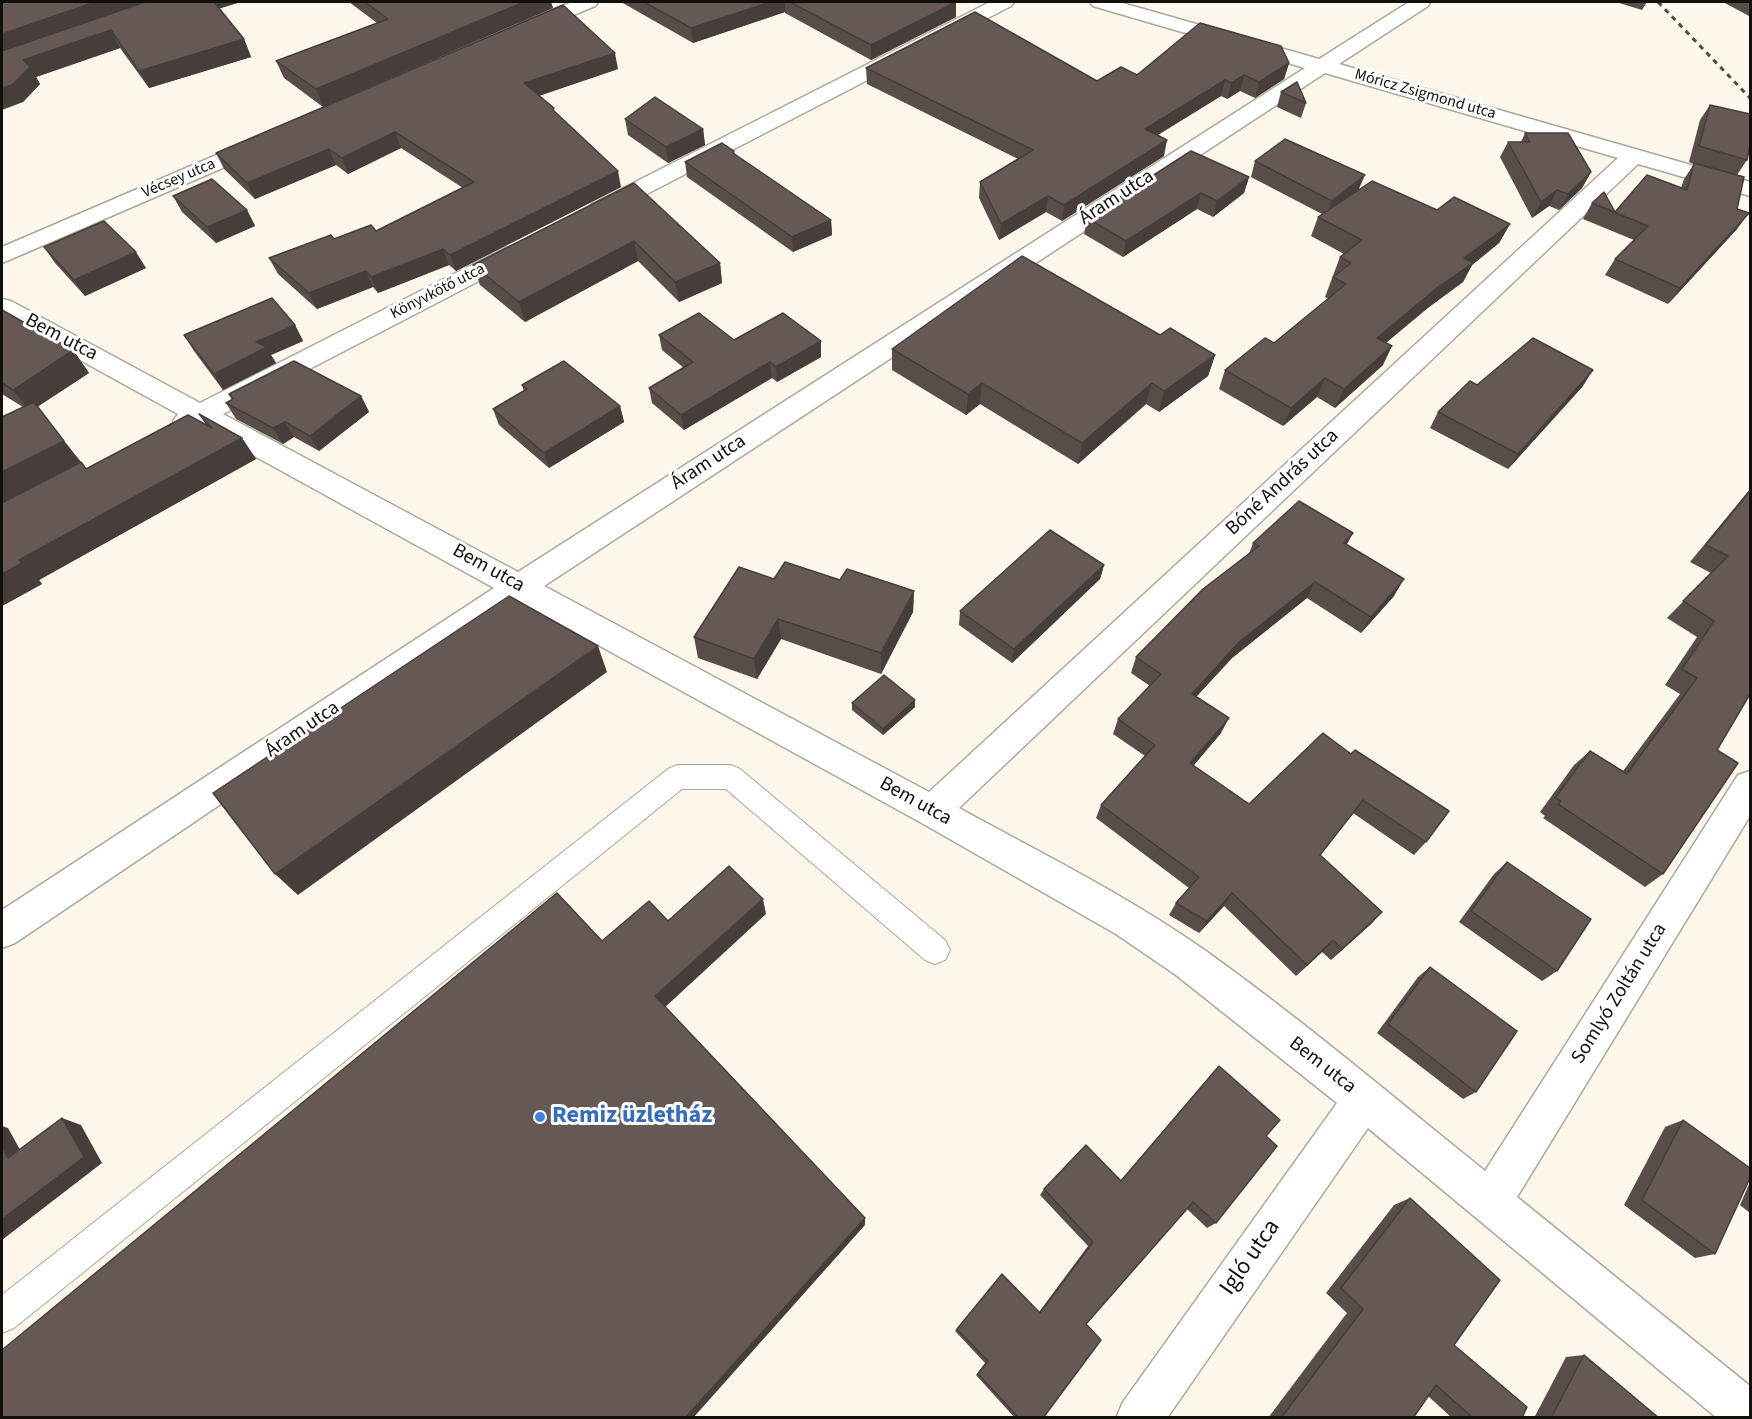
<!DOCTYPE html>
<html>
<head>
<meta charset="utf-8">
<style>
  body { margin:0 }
  #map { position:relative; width:1752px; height:1419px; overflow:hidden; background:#fcf7ea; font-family:"Source Sans 3",sans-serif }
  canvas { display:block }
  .frame { position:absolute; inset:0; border:3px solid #11100b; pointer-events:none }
</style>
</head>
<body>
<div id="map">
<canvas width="1752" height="1419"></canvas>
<div class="frame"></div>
</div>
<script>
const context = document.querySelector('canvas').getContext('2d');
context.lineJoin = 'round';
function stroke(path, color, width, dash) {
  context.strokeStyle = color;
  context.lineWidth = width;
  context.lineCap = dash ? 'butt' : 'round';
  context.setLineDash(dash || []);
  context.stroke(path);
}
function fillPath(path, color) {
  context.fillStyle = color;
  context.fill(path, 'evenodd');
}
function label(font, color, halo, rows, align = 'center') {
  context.font = font + ' "Source Sans 3",sans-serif';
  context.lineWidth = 6;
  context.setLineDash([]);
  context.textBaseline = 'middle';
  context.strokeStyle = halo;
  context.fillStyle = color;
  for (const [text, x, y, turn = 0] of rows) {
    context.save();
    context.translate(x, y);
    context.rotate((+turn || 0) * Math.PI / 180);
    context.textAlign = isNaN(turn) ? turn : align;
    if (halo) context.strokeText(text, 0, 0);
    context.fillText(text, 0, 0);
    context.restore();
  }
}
const service = new Path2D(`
  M677 765H731L740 769 945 940 950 950 945 960 935 964 925 960 726 789H682L14 1328 2 1333V1295L668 769Z`);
const minor = new Path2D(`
  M572 2H598L595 6 533 32H519L516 28 519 24Z
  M990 2H1014L1011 6 608 214 600 216 592 214 588 209 592 204Z
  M1090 2H1119L1319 59 1409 2H1430L1428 6 1339 64 1750 182V196L1638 164 959 808C1041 853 1126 895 1203 949 1300 1018 1392 1096 1485 1171L1738 775 1750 771V816L1517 1197 1750 1386V1418H1717L1368 1128 1167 1418H1116L1123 1402 1337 1103 1176 975 1116 934 920 822 520 602 15 943 2 948V910L494 588 200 426 187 431 177 428 173 421 178 414 2 317V299L11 301 200 403 505 248 514 246 523 248 526 253 523 258 223 414 518 572 1305 68 1093 6ZM1325 73 1618 158 929 792 544 586Z
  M261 136 269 138 272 143 269 148 2 263V247Z`);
stroke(service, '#aba79a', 2);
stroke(minor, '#aba79a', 3);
fillPath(service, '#fff');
fillPath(minor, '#fff');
stroke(new Path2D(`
  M1658 2 1750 98`), '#4d4b44', 3, [5, 5]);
fillPath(new Path2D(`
  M2 2 219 8 244 39 251 57 149 88 120 48 36 77 40 84 23 102Z
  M349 2H551L553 8 323 107 284 78 276 61 377 23Z
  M621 2H955L956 17 871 60 785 13V12L693 43Z
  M1616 2H1647L1642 10Z
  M1723 2H1750V15L1749 16Z
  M1289 63 1284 79 1255 98 1240 91 1227 99 1221 96 1158 135 1164 156 1062 221 1046 212 999 240 979 198 980 182 1018 159 867 84 866 68 1097 81 1137 75Z
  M618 69 539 96 621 187 456 271 449 265 378 293 373 287 317 309 278 274 269 258 334 239 376 231 463 188 401 148 348 174 336 165 255 199 224 169 216 153Z
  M1281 92 1306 103 1301 118 1277 107Z
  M1710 105 1747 160 1737 175V229L1668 304 1605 275 1615 259 1634 240 1583 219 1592 203 1615 212 1681 188 1684 179 1694 164 1689 162 1700 120Z
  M625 119 703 129 705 145 668 163 628 135Z
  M1525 133 1591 172 1582 188 1559 210 1549 206 1532 218 1500 157 1508 142H1521Z
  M734 151 735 155 831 220 832 235 793 252 687 177 685 162Z
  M1255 161 1437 210 1510 224 1499 243 1472 265 1463 282 1429 307 1386 343 1383 365 1335 408 1317 397 1283 426 1219 389 1225 370 1274 343 1329 299 1325 297 1340 257 1344 254 1311 236 1318 217 1322 214 1251 177Z
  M1249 177 1244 193 1213 217 1197 209 1123 257 1084 234 1087 218Z
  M634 183 720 263 722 283 679 302 638 261 525 322 480 285 473 265Z
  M173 196 247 210 255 226 216 243 182 212Z
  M44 247 146 268 85 296 55 263Z
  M2 310 73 350 89 373 37 407 86 469 206 425 199 414 242 438 256 459 39 580 42 584 2 606 23 407 2 394Z
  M295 325 303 341 271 355 276 363 223 390 194 351 184 335Z
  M659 335 734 340 821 341V357L777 382 772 378 684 430 652 403 649 388 684 368 662 350Z
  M1160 335 1215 355 1208 376 1159 412 1146 404 1078 464 980 404 966 415 892 370V349Z
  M522 385 620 406 624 422 549 468 499 425 493 409 524 391Z
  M1583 386 1508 469 1430 428 1438 412Z
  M229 394 361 396 369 412 319 451 294 437 283 444 236 419 226 403 232 400Z
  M1750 489V694L1717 750 1663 874 1645 887 1543 818 1545 816 1540 812 1574 765 1590 751 1623 771 1680 694 1665 685 1697 637 1667 618 1711 573 1690 562Z
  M1253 543 1347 545 1394 596 1361 633 1307 598 1232 658 1196 697 1221 733 1193 766 1249 804 1323 733 1426 842 1414 855 1353 813 1320 855 1382 912 1371 924 1331 960 1322 952 1296 976 1224 906 1199 933 1169 915 1176 903 1189 888 1096 818 1101 805 1145 756 1113 734 1118 719 1150 686 1131 673 1136 657 1249 554Z
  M1104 565 1100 579 1012 663 959 625 960 611Z
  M840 580 914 591 913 612 881 674 781 639 757 679 698 658 694 637Z
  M915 700V707L883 735 852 710V703Z
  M1507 862 1557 971 1542 981 1459 922 1494 874Z
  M1430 967 1476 1092 1463 1099 1377 1033 1418 977Z
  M1219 1066 1266 1136 1216 1223 1207 1228 1187 1209 1086 1324 1043 1418H1015L976 1375 985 1363 955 1331 1002 1274 1039 1312 1088 1246 1040 1195 1044 1189 1121 1180Z
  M1683 1120 1715 1254 1695 1258 1624 1205 1665 1127Z
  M1750 1182V1213L1740 1205Z
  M1410 1198 1454 1345 1522 1418H1452L1428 1396 1413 1418H1268L1347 1313 1326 1293 1394 1205Z
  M1584 1355 1659 1418H1534L1566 1357Z`), '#584d49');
fillPath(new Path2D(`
  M95 2H153L2 55V34Z
  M211 2H241L215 10Z
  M524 2H551L553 8 323 107 316 89Z
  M771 2H785V12L693 43 691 28Z
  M956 2V17L871 60V45Z
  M111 30 120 48 36 77 40 84 23 102 2 110V88L23 60Z
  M244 39 251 57 149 88 139 71Z
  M615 53 618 69 529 99 524 83Z
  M1289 63 1284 79 1255 98 1259 82Z
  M1244 75 1240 91 1227 99 1231 83Z
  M1225 80 1221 96 1141 145 1145 129Z
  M703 129 705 145 668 163 666 147Z
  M395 132 401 148 348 174 342 158Z
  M1167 140 1164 156 1062 221 1064 205Z
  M329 149 336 165 255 199 247 183Z
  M618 171 621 187 456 271 450 255Z
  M1591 172 1582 188 1559 210 1568 194Z
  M1365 175 1358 191 1326 217 1332 201Z
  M1249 177 1244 193 1213 217 1217 201Z
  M1557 190 1549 206 1532 218 1541 202Z
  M1201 193 1197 209 1123 257 1126 241Z
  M1048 196 1046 212 999 240 1001 224Z
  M247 210 255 226 216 243 207 227Z
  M1749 213 1737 229 1668 304 1680 288Z
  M831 220 832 235 793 252 792 237Z
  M1510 224 1499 243 1472 265 1463 282 1429 307 1368 357 1377 338 1464 258Z
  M634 241 638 261 525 322 519 302Z
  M443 249 449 265 378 293 371 277Z
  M136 252 146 268 85 296 74 280Z
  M720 263 722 283 679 302 675 282Z
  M366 271 373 287 317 309 309 293Z
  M295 325 303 341 271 355 276 363 223 390 214 374 256 342Z
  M821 341V357L777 382 776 367Z
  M1392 346 1383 365 1335 408 1344 389Z
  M73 350 89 373 37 407 81 462 2 503V472L31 412 13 390Z
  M1215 355 1208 376 1159 412 1164 391Z
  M770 362 772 378 684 430 681 415Z
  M1593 370 1583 386 1508 469 1518 454Z
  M1325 378 1317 397 1283 426 1291 408Z
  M982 383 980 404 966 415 968 394Z
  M1152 383 1146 404 1078 464 1082 443Z
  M361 396 369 412 319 451 310 436Z
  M620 406 624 422 549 468 544 453Z
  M285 422 294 437 283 444 273 428Z
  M242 438 256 459 39 580 42 584 2 606V574L19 560Z
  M1353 533 1344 550V543Z
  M1104 565 1100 579 1012 663 1014 649Z
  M1404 579 1394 596 1361 633 1371 617Z
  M1315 582 1307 598 1232 658 1185 709 1192 694 1239 642Z
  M914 591 913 612 881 674V653Z
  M778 619 781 639 757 679 754 659Z
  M598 646 607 672 298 895 275 874Z
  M915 700V707L883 735V729Z
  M1229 718 1221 733 1183 778 1190 763Z
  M1232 893 1224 906 1199 933 1207 921Z
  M763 899 766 914 662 1010 655 996Z
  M1382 912 1371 924 1331 960 1342 949Z
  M1333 940 1322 952 1296 976 1307 965Z
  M62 1118 81 1125 102 1163 2 1240V1219Z
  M2 1126 8 1128 28 1164 8 1158 2 1147Z
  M865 1218V1225L693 1418H685Z`), '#473e3c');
const building = new Path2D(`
  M2 2H95L2 34Z
  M145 2H214L244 39 139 71 111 30 23 60 30 67 12 85 2 88V51Z
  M365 2H524L316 89 276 61 388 19Z
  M644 2H771L691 28Z
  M790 2H956L871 45Z
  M563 5 615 53 524 83 554 108 553 110 618 171 450 255 443 249 371 277 366 271 309 293 269 258 331 235 334 239 371 225 376 231 474 182 395 132 342 158 329 149 247 183 216 153Z
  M975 12 1097 81 1121 67 1137 75 1200 23 1281 46 1289 63 1259 82 1244 75 1231 83 1225 80 1145 129 1167 140 1064 205 1048 196 1001 224 980 182 1033 150 866 68Z
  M1297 82 1306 103 1281 92Z
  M655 97 703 129 666 147 625 119Z
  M1710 105 1750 114V145L1747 160 1699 146Z
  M1525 133H1568L1591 172 1568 194 1557 190 1541 202 1508 142H1530Z
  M1285 139 1365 175 1332 201 1255 161Z
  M722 143 734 151 733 153 831 220 792 237 685 162Z
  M1191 151 1249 177 1217 201 1201 193 1126 241 1087 218Z
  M1694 163 1744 177 1737 209 1749 213 1680 288 1615 259 1648 226 1592 203 1604 192 1615 212 1647 175 1687 190Z
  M212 179 247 210 207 227 173 196Z
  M1372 181 1437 210 1454 197 1510 224 1464 258 1473 263 1438 287 1377 338 1392 346 1344 389 1325 378 1291 408 1225 370 1265 338 1274 343 1346 284 1333 277 1351 263 1340 257 1362 240 1318 217Z
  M634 183 720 263 675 282 634 241 519 302 473 265Z
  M104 221 136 252 74 280 44 247Z
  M1022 256 1160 335 1170 328 1215 355 1164 391 1152 383 1082 443 982 383 968 394 892 349Z
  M272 298 295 325 256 342 267 347 214 374 184 335Z
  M2 310 73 350 13 390 2 383Z
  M699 313 734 340 783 313 821 341 776 367 770 362 681 415 649 388 693 362 659 335Z
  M1533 338 1593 370 1518 454 1438 412 1470 381 1477 385Z
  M294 361 361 396 310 436 285 422 273 428 226 403 233 399 229 394Z
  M564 361 620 406 544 453 493 409 527 389 522 385Z
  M34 402 64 441 2 472V417Z
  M199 414 242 438 19 560 22 563 2 574V503L81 462 86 469 188 415 212 428Z
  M1750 491V694L1717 750 1738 763 1663 874 1558 804 1561 801 1555 798 1590 751 1627 774 1697 678 1682 669 1714 621 1683 601 1728 556 1706 545Z
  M1299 501 1353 533 1344 543 1404 579 1371 617 1315 582 1239 642 1192 694 1229 718 1190 763 1249 804 1323 733 1351 754 1355 750 1449 811 1426 842 1363 800 1320 855 1382 912 1342 949 1333 940 1307 965 1232 893 1207 921 1176 903 1199 877 1101 805 1155 745 1118 719 1161 674 1136 657 1203 589 1259 546 1253 543Z
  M1050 530 1104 565 1014 649 960 611Z
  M785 562 840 580 847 569 914 591 881 653 778 619 754 659 694 637 739 567 774 579Z
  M509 596 598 646 275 874 213 793Z
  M884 675 915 700 883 729 852 703Z
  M1507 862 1591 919 1557 971 1471 911Z
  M729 866 763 899 655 996 865 1218 685 1418H2V1350L557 893 602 941 649 901 668 921Z
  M1430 967 1517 1031 1476 1092 1388 1024Z
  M1219 1066 1280 1120 1266 1136 1277 1146 1216 1223 1193 1202 1086 1324 1101 1340 1043 1418H1019L978 1374 988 1361 957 1329 1002 1274 1040 1313 1093 1242 1044 1189 1086 1145 1121 1181Z
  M62 1118 84 1157 2 1219V1147L8 1158Z
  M1683 1120 1750 1168V1178L1715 1254 1642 1200Z
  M1410 1198 1500 1280 1454 1345 1527 1407 1522 1418H1473L1436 1385 1413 1418H1281L1363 1309 1341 1288Z
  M1584 1355 1659 1418H1551Z`);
fillPath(building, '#665955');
stroke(building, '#473e3c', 1.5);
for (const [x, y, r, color] of [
  [540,1117,6,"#3f7fe0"]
]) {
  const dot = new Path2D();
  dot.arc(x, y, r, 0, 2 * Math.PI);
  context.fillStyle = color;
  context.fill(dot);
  stroke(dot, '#fff', 2);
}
label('16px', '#11100b', '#fff', [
  ["Móricz Zsigmond utca",1425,95,16],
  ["Vécsey utca",179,179,-23],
  ["Könyvkötő utca",438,292,-27]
]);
label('20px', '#11100b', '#fff', [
  ["Áram utca",1117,198,-33],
  ["Bem utca",61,338,28],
  ["Áram utca",709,463,-33],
  ["Bóné András utca",1283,483,-43],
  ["Bem utca",488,569,29],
  ["Áram utca",303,730,-34],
  ["Bem utca",915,802,29],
  ["Somlyó Zoltán utca",1620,994,-58],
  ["Bem utca",1322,1066,38]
]);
label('bold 24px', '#366cbe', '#fff', [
  ["Remiz üzletház",552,1117]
], 'left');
label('24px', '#11100b', '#fff', [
  ["Igló utca",1251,1258,-55]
]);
</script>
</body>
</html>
